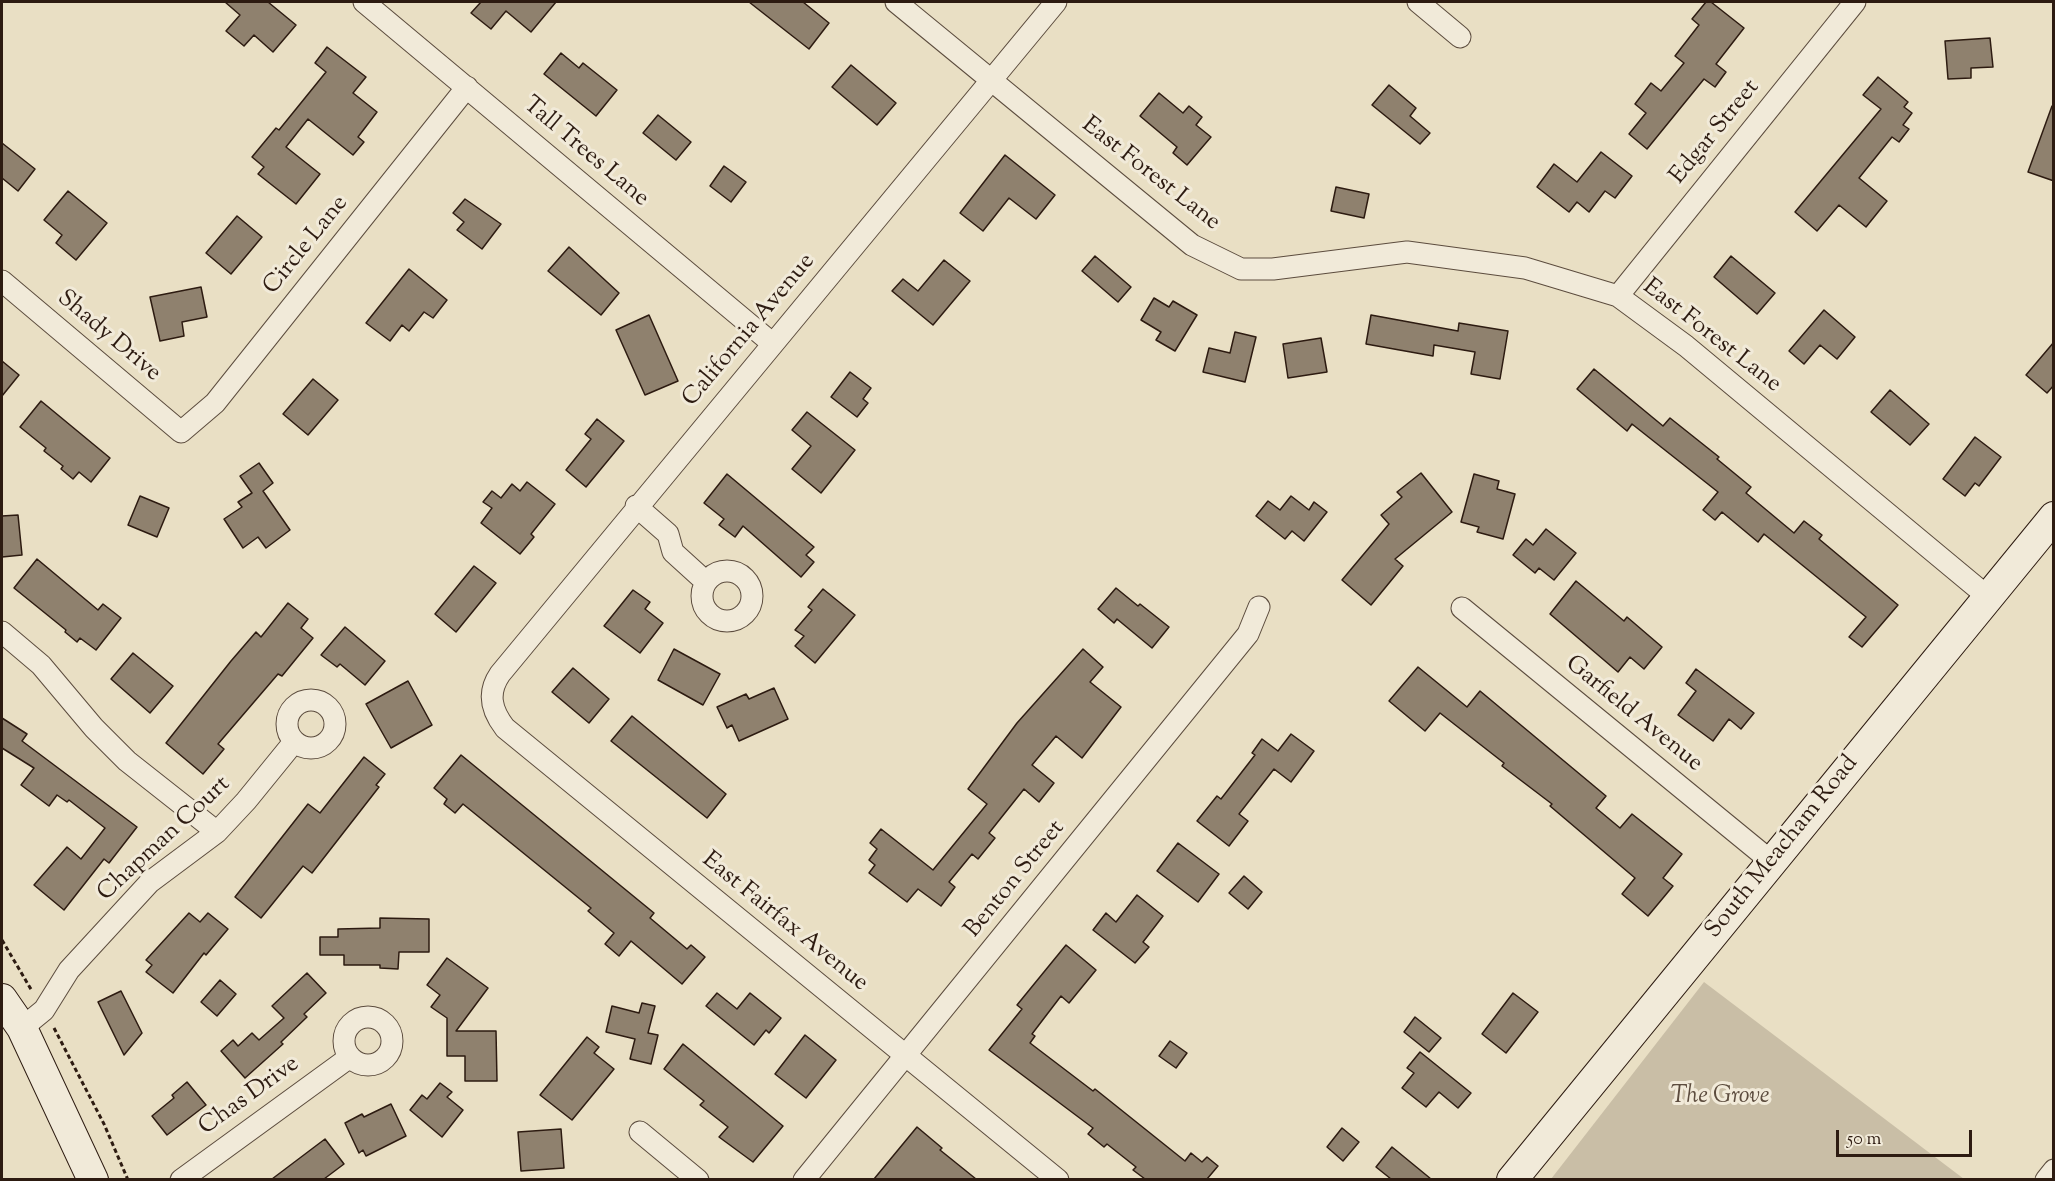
<!DOCTYPE html>
<html>
<head>
<meta charset="utf-8">
<style>
  body { margin:0 }
  #map { position:relative; width:2055px; height:1181px; overflow:hidden; background:#e9dfc4; font-family:"Sorts Mill Goudy",serif }
  canvas { display:block }
  .frame { position:absolute; inset:0; border:3px solid #2d1b11; pointer-events:none }
  .scale { position:absolute; left:1836px; top:1130px; width:136px; height:27px; box-sizing:border-box; border:3px solid #2d1b11; border-top:0; padding-left:8px; font-size:18px; line-height:21px; white-space:nowrap; color:#2d1b11; -webkit-text-stroke:4px #f1ead9; paint-order:stroke }
</style>
</head>
<body>
<div id="map">
<canvas width="2055" height="1181"></canvas>
<div class="frame"></div>
<div class="scale">50 m</div>
</div>
<script>
const context = document.querySelector('canvas').getContext('2d');
context.lineJoin = 'round';
function fillPath(path, color) {
  context.fillStyle = color;
  context.fill(path, 'evenodd');
}
function stroke(path, color, width, dash) {
  context.strokeStyle = color;
  context.lineWidth = width;
  context.lineCap = dash ? 'butt' : 'round';
  context.setLineDash(dash || []);
  context.stroke(path);
}
function label(font, color, halo, rows, align = 'center') {
  context.font = font + ' "Sorts Mill Goudy",serif';
  context.lineWidth = 6;
  context.setLineDash([]);
  context.textBaseline = 'middle';
  context.strokeStyle = halo;
  context.fillStyle = color;
  for (const [text, x, y, turn = 0] of rows) {
    context.save();
    context.translate(x, y);
    context.rotate((+turn || 0) * Math.PI / 180);
    context.textAlign = isNaN(turn) ? turn : align;
    if (halo) context.strokeText(text, 0, 0);
    context.fillText(text, 0, 0);
    context.restore();
  }
}
fillPath(new Path2D(`
  M1704 982 1964 1179H1551Z`), '#c9bea6');
const building = new Path2D(`
  M225 2H268L296 25 273 52 254 35 244 46 226 31 240 15Z
  M481 2H556L531 32 506 11 491 29 471 13Z
  M749 2H803L829 23 809 49Z
  M1706 2H1711L1744 28 1716 64 1726 72 1715 87 1704 79 1647 149 1629 134 1646 113 1635 104 1651 83 1661 91 1684 63 1675 56 1699 25 1692 19Z
  M1990 38 1993 67 1971 68V78L1948 79 1945 41Z
  M327 47 366 77 353 93 377 112 358 137 364 142 353 155 308 119 286 147 320 174 296 204 258 174 264 167 252 157 276 128 279 130 326 72 315 63Z
  M561 53 579 68 583 63 617 90 596 116 544 74Z
  M851 65 896 103 877 125 832 87Z
  M1878 77 1908 102 1904 107 1912 113 1903 125 1909 129 1899 142 1892 137 1859 178 1887 201 1866 227 1839 205 1817 231 1795 212 1881 109 1863 95Z
  M1389 85 1416 108 1410 116 1430 133 1420 144 1372 105Z
  M1159 93 1183 113 1189 106 1202 117 1196 125 1211 137 1187 165 1173 153 1177 147 1140 116Z
  M2052 106H2054V181L2028 172Z
  M658 115 691 142 676 160 643 133Z
  M2 143 35 169 18 191 2 178Z
  M1601 152 1632 176 1615 198 1605 191 1589 212 1577 202 1569 212 1537 187 1554 164 1577 182Z
  M1005 155 1055 195 1036 219 1009 198 983 231 960 213Z
  M724 166 746 182 731 202 710 186Z
  M1336 187 1369 194 1364 218 1331 211Z
  M68 191 107 223 76 260 56 243 62 235 44 220Z
  M465 199 501 224 482 249 457 230 464 222 453 213Z
  M237 216 262 237 231 274 206 253Z
  M569 247 619 293 601 315 548 271Z
  M1095 256 1131 287 1118 302 1082 271Z
  M1731 256 1775 293 1757 314 1714 277Z
  M944 260 970 281 933 325 892 291 903 279 918 291Z
  M409 269 447 300 433 318 424 312 409 331 402 325 390 341 366 323Z
  M201 287 207 317 182 322 184 336 160 341 150 297Z
  M1154 298 1169 307 1173 301 1197 315 1175 351 1156 340 1161 332 1141 320Z
  M1824 310 1855 337 1837 359 1820 345 1804 364 1789 351Z
  M649 315 678 381 645 395 616 330Z
  M1371 315 1458 331 1459 323 1508 331 1500 379 1471 374 1475 352 1434 345 1433 356 1366 344Z
  M1235 332 1256 337 1245 382 1203 372 1209 348 1230 353Z
  M1321 338 1327 372 1288 378 1283 344Z
  M2054 342V385L2047 393 2026 375Z
  M2 361 19 375 2 396Z
  M1594 369 1663 426 1670 418 1719 457 1717 459 1751 487 1746 493 1794 533 1804 521 1822 535 1819 539 1898 605 1862 647 1849 637 1866 617 1764 534 1758 542 1722 512 1715 520 1703 510 1718 492 1632 424 1627 431 1577 389Z
  M850 372 871 388 863 399 868 403 857 417 831 397Z
  M313 379 338 400 308 435 283 414Z
  M1890 390 1929 424 1910 445 1871 412Z
  M41 401 110 458 91 482 79 472 73 479 61 469 63 466 44 451 46 448 20 427Z
  M807 412 855 450 821 493 792 469 811 446 792 430Z
  M597 419 624 441 586 487 566 470 591 439 585 434Z
  M1975 437 2001 457 1979 486 1975 483 1965 496 1943 479Z
  M259 463 273 483 263 491 290 530 266 548 258 537 243 548 224 519 242 507 238 502 252 493 240 476Z
  M1421 473 1452 512 1395 559 1403 566 1371 605 1342 580 1389 524 1381 515 1402 497 1397 492Z
  M727 474 814 547 806 555 814 562 801 577 743 526 735 537 719 525 724 519 704 503Z
  M1474 474 1499 481 1497 489 1515 494 1503 539 1477 532 1479 527 1461 522Z
  M527 482 555 504 531 534 534 537 520 554 481 523 492 508 483 502 492 491 501 498 512 484 520 491Z
  M140 496 169 508 157 537 128 525Z
  M1291 496 1309 510 1314 502 1327 512 1304 541 1292 531 1285 539 1256 516 1268 501 1280 510Z
  M18 515 22 555 2 557V516Z
  M1546 529 1576 553 1554 580 1539 568 1535 573 1513 555 1526 539 1533 545Z
  M37 559 98 610 103 604 121 618 96 650 80 638 77 642 65 632 66 630 14 588Z
  M474 566 496 583 456 632 435 614Z
  M1576 581 1624 621 1627 617 1662 647 1644 669 1630 657 1618 672 1550 614Z
  M1116 588 1138 606 1140 604 1169 627 1152 648 1117 619 1114 623 1098 609Z
  M823 589 855 615 815 663 795 646 804 636 795 630 812 610 808 607Z
  M633 590 650 602 645 609 663 623 640 653 604 626Z
  M288 603 308 619 301 628 313 638 282 676 278 674 218 744 224 749 203 774 166 743 231 661 256 632 261 637Z
  M345 627 385 661 365 685 340 664 337 667 321 655Z
  M674 649 720 674 703 705 658 680Z
  M1083 649 1103 667 1090 682 1121 707 1082 758 1056 736 1032 765 1054 783 1039 802 1024 789 989 833 995 838 978 859 972 854 949 882 955 887 941 906 918 889 907 902 869 873 875 865 869 860 877 849 870 843 881 829 933 870 987 804 968 789 1017 723Z
  M133 653 173 686 150 713 111 679Z
  M1418 667 1467 707 1480 691 1606 796 1596 808 1620 828 1632 814 1682 854 1663 878 1673 886 1648 916 1622 894 1635 878 1550 806 1552 804 1502 766 1504 763 1440 713 1425 731 1389 701Z
  M573 668 609 699 589 723 552 692Z
  M1696 669 1754 713 1741 729 1729 719 1713 741 1678 715 1696 691 1686 683Z
  M408 681 432 725 391 748 366 704Z
  M774 688 788 719 739 741 732 725 727 728 717 707 746 694 749 699Z
  M632 716 726 794 707 818 611 741Z
  M2 718 27 734 22 741 137 827 109 863 104 859 64 910 34 885 67 847 81 859 105 828 69 800 67 802 57 795 49 806 21 785 34 768 2 748Z
  M1291 734 1314 751 1291 782 1274 769 1239 814 1248 821 1229 846 1197 821 1217 796 1221 799 1255 755 1252 753 1262 739 1278 751Z
  M461 755 654 913 650 918 687 949 691 945 705 957 682 984 631 941 619 956 605 944 614 933 588 911 591 908 463 804 455 813 444 804 447 799 434 788Z
  M364 757 385 774 376 785 379 787 312 873 303 866 261 918 235 897 308 804 320 813Z
  M1178 843 1219 874 1198 902 1157 871Z
  M1244 876 1262 892 1248 909 1229 893Z
  M1137 895 1163 916 1143 942 1149 947 1135 963 1093 930 1106 913 1116 922Z
  M189 913 200 922 208 913 228 929 206 955 204 953 173 993 146 972 152 965 146 960Z
  M380 918 429 919V952H399L398 969 380 968V965H344V955H320V937H338V929L380 928Z
  M1066 945 1096 970 1069 1003 1061 996 1032 1034 1035 1036 1030 1043 1093 1091 1095 1089 1185 1161 1191 1153 1202 1162 1207 1157 1218 1166 1207 1179H1145L1133 1170 1136 1167 1107 1144 1104 1147 1088 1134 1093 1128 989 1050 1022 1009 1017 1005Z
  M447 958 488 988 456 1031H496L497 1081H465V1056H447V1018L431 1007 440 995 427 985Z
  M307 973 326 993 304 1014 307 1017 281 1042 283 1044 245 1078 221 1051 233 1040 238 1046 252 1033 259 1040 284 1018 272 1006Z
  M220 980 236 994 217 1016 201 1002Z
  M121 991 142 1033 124 1055 98 1002Z
  M717 993 737 1009 750 993 781 1018 769 1033 766 1030 754 1045 706 1006Z
  M1513 993 1538 1012 1506 1053 1482 1034Z
  M642 1003 655 1006 648 1033 658 1035 651 1064 630 1059 635 1039 606 1032 612 1006 639 1013Z
  M1415 1017 1441 1038 1429 1052 1404 1032Z
  M805 1035 836 1060 806 1098 775 1074Z
  M587 1037 599 1047 594 1053 614 1069 572 1120 540 1095Z
  M1170 1041 1187 1053 1176 1068 1159 1056Z
  M683 1044 783 1126 753 1162 719 1137 728 1127 700 1105 704 1101 664 1069Z
  M1420 1052 1471 1093 1458 1108 1439 1092 1426 1107 1402 1088 1414 1073 1407 1068Z
  M187 1082 206 1105 167 1135 152 1116 174 1098 172 1095Z
  M440 1083 452 1092 447 1097 463 1110 442 1137 410 1110 422 1095 427 1099Z
  M391 1104 406 1136 366 1156 363 1150 359 1153 345 1123 362 1114 364 1117Z
  M917 1127 942 1148 940 1150 976 1179H874Z
  M1342 1128 1359 1142 1343 1161 1327 1147Z
  M561 1129 564 1168 521 1171 518 1132Z
  M325 1139 344 1164 324 1179H272Z
  M1392 1147 1431 1179H1391L1376 1167Z`);
fillPath(building, '#8f816e');
stroke(building, '#2d1b11', 1.5);
const minor = new Path2D(`
  M364 2 773 344
  M896 2 1192 245 1241 269H1273L1407 252 1525 268 1618 296 1686 346 1988 597
  M1056 2 500 674C487 693 491 710 505 728L1058 1180
  M1418 2 1460 37
  M2 281 181 432 215 403 467 87
  M1618 296 1855 2
  M636 506 668 534 673 552 706 582
  M702 596a25 25 0 1 1 50 0a25 25 0 1 1-50 0Z
  M1462 608 1772 862
  M2 632 41 665 94 728 127 761 217 832
  M287 724a24 24 0 1 1 48 0a24 24 0 1 1-48 0Z
  M344 1041a24 24 0 1 1 48 0a24 24 0 1 1-48 0Z
  M22 1028 44 1010 69 970 150 882 217 832 246 801 294 742
  M640 1132 698 1180
  M181 1180 350 1057
  M804 1180 1248 634 1259 607
  M2046 1180 2054 1170`);
const secondary = new Path2D(`
  M2 999 22 1028 93 1180
  M1512 1180 2054 517`);
stroke(minor, '#5c4c3e', 23);
stroke(secondary, '#2d1b11', 32);
stroke(new Path2D(`
  M2 940 32 991
  M54 1028 104 1124 128 1180`), '#2d1b11', 3, [4.5, 3]);
stroke(minor, '#f1ead9', 21);
stroke(secondary, '#f1ead9', 30);
label('24px', '#2d1b11', '#f1ead9', [
  ["Edgar Street",1716,133,-51],
  ["Tall Trees Lane",585,153,40],
  ["East Forest Lane",1150,175,38],
  ["Circle Lane",307,246,-51],
  ["California Avenue",750,331,-50],
  ["Shady Drive",108,337,40],
  ["East Forest Lane",1711,337,38],
  ["Garfield Avenue",1633,715,39],
  ["Chapman Court",165,840,-43],
  ["South Meacham Road",1783,848,-51],
  ["Benton Street",1016,880,-51],
  ["East Fairfax Avenue",784,923,39],
  ["Chas Drive",250,1097,-36]
]);
label('italic 24px', '#5c4c3e', '#f1ead9', [
  ["The Grove",1720,1098]
]);
</script>
</body>
</html>
